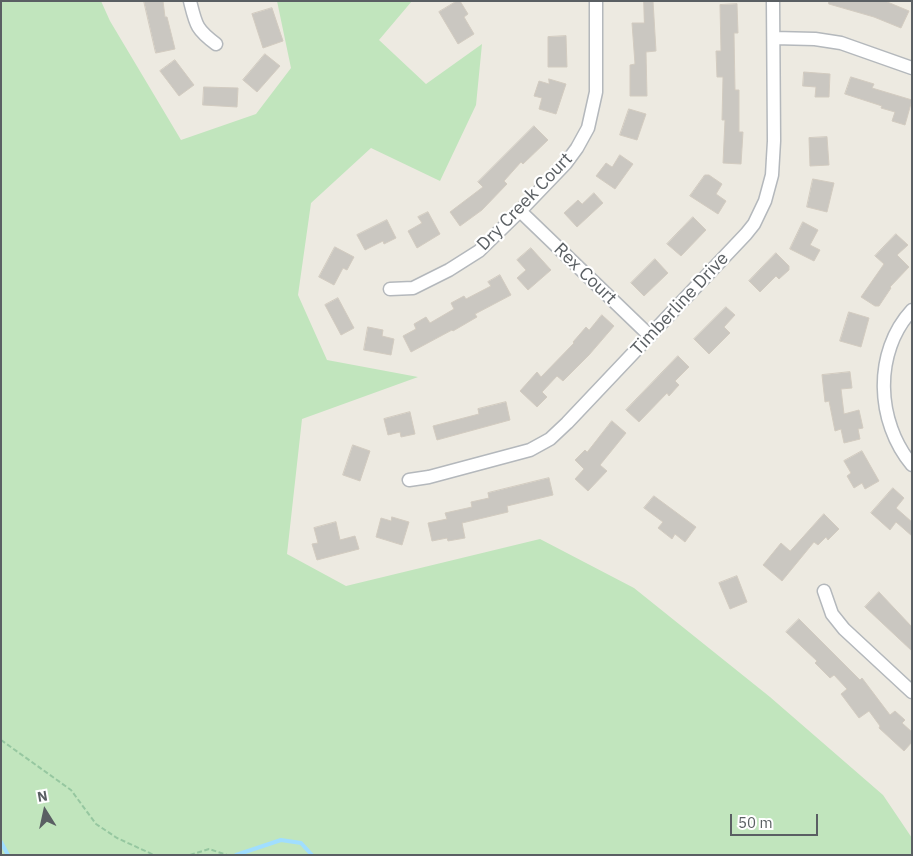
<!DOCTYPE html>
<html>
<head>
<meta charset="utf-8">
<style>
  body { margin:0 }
  #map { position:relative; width:913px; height:856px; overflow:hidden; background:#edeae1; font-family:"IBM Plex Sans",sans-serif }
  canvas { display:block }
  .frame { position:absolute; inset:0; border:2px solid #5a5f63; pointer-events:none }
  .north { position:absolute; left:20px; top:786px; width:50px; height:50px; -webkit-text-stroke:4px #fff; paint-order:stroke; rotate:350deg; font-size:14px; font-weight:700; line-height:20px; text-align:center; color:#5a5f63 }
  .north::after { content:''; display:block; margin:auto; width:18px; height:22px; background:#5a5f63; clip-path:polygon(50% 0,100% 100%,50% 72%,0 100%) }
  .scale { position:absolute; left:730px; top:814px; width:88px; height:22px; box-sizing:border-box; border:2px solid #5a5f63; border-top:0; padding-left:6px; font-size:15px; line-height:18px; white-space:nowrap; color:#5a5f63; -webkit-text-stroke:4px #fff; paint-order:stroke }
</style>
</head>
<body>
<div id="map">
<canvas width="913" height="856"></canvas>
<div class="frame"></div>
<div class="north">N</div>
<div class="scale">50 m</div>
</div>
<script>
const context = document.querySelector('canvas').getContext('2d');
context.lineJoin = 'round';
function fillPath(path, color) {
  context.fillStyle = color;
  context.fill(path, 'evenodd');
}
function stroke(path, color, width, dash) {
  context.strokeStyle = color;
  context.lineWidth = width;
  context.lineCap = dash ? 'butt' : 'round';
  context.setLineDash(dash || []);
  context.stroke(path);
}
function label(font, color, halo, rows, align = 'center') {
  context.font = font + ' "IBM Plex Sans",sans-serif';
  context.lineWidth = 4.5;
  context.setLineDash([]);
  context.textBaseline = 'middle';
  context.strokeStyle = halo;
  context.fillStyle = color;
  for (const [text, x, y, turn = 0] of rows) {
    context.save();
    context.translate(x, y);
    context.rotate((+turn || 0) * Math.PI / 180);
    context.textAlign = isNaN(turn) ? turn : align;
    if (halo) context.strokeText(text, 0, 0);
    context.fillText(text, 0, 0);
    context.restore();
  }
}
fillPath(new Path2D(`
  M1 1H101L110 21 181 140 256 114 291 68 277 1H412L379 40 426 84 482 44 476 105 440 181 371 148 311 203 298 295 327 360 418 377 302 419 287 554 346 586 540 539 634 588 770 697 883 795 912 838V855H1Z`), '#c1e5bd');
stroke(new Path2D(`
  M1 842 8 855
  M236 855 281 840 301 843 312 855`), '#a0deff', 4);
const building = new Path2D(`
  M144 1H163L165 17H167L175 49 156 53Z
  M457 1H460L468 14 464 17 474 34 458 44 439 12Z
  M644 1H653L656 51 646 52 647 96H630V65L635 64 632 23H644Z
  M829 1H885L909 11 901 28 874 17 829 4Z
  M737 4 738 33H734L735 90H739V132H743L741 164 723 163 725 120H722L723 77H717L716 51H721L720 5Z
  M272 8 283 41 263 48 252 14Z
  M566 36 567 67H548V37Z
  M265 54 280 66 257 92 243 80Z
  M175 60 194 85 179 96 160 71Z
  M804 72 830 74 829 97H815L816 87 803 86Z
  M851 77 874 84 872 88 912 100 905 125 892 121 895 112 881 108 882 106 845 94Z
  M549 79 566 84 556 114 539 109 542 98 534 96 539 81 549 84Z
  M204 87 238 88 237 107 203 105Z
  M629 109 646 114 637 140 620 135Z
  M534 126 548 140 523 164 521 162 504 181 507 184 482 210 460 226 450 212 483 187 478 182Z
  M827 137 829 165 810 166 809 138Z
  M620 155 633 164 615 189 596 176 606 163 612 167Z
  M705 175H709L722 184 716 194 726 201 718 214 690 196Z
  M813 179 834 183 827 212 807 207Z
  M594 193 603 203 577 227 564 213 578 200 582 204Z
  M428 212 440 234 417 248 408 231 422 223 418 217Z
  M693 217 706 230 681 256 667 244Z
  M387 220 396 238 384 244 383 241 365 250 357 235Z
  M803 222 818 230 810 245 820 250 814 261 790 249Z
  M896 234 908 245 897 255 909 267 890 287 891 288 879 306H875L861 297 884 264 875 256Z
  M335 247 354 257 347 270 343 268 334 285 319 277Z
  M531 248 551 270 528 290 517 278 526 270 517 260Z
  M776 253 789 266V270L779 279 776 276 760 292 749 281Z
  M655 259 668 273 644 296 631 283Z
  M500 275 511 295 475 314 477 317 453 331 452 330 411 352 403 336 416 329 414 324 426 317 430 323 454 309 451 303 464 296 466 299 491 286 488 282Z
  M338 298 354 328 341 335 325 305Z
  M726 307 735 315 724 327 730 333 709 354 694 339Z
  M849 312 869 318 861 347 840 341Z
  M602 315 614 326 589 355 563 381 557 376 542 392 547 397 537 407 520 391 537 372 541 377 574 343 573 342 586 327 589 330Z
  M368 327 383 330 382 336 394 339 391 355 364 350Z
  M678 356 689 367 675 381 679 385 669 396 667 393 639 422 626 410Z
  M850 372 852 388 841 389 844 414 859 410 863 428 858 429 860 439 844 443 841 429 835 431 829 401 825 402 822 375Z
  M506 402 510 420 437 440 433 426 479 414 478 409Z
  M410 412 415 434 401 437 400 432 388 435 384 419Z
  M612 421 626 433 600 465 607 471 588 491 575 479 584 469 575 460 585 450 587 452Z
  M353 445 370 451 360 481 343 475Z
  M862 451 879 481 865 489 862 483 854 488 847 476 851 473 844 461Z
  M549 478 553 495 507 506 508 512 462 523 465 538 448 541 447 538 432 541 428 523 447 519 445 513 472 507 471 502 489 498 488 493Z
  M893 488 904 498 896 508 912 522V536L896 522 890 530 871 513Z
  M654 496 696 527 685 542 675 534 672 539 658 528 663 522 644 508Z
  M824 514 839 529 828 540 826 537 818 545 814 542 782 581 763 565 781 543 790 551Z
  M392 517 409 522 402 545 376 537 381 518 391 521Z
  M336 522 340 540 355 536 359 549 317 560 312 544 318 543 314 528Z
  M737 576 747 602 730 609 719 583Z
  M879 592 912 627V651L865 607Z
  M799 619 860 680 862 678 890 715 895 711 905 720 902 723 912 732V742L904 751 879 728 880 726 869 711 859 718 841 694 847 689 834 675 830 678 815 663 817 661 786 632Z`);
fillPath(building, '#cac7c1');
stroke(building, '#d2cbc0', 1);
const minor = new Path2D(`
  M190 1C196 25 196 29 216 44
  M774 38 815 39 841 43 912 68
  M520 211 650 336
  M390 289 413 288 449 270 479 251 520 211 566 163 577 148 588 128 596 92V1
  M912 310C873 352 876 422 912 465
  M409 480 429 477 530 450 550 439 567 423 746 234 754 224 765 201 772 175 774 141 773 1
  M824 591 832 614 844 629 912 692`);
stroke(minor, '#b4b8bc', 15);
stroke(new Path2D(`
  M1 740 71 790 96 824 117 838 154 855
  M190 855 209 849 227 855`), '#96c7a0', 2, [5, 2.5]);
stroke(minor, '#fff', 12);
label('18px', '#5a5f63', '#fff', [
  ["Dry Creek Court",525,202,-46],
  ["Rex Court",585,274,44],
  ["Timberline Drive",680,304,-47]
]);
</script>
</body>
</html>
